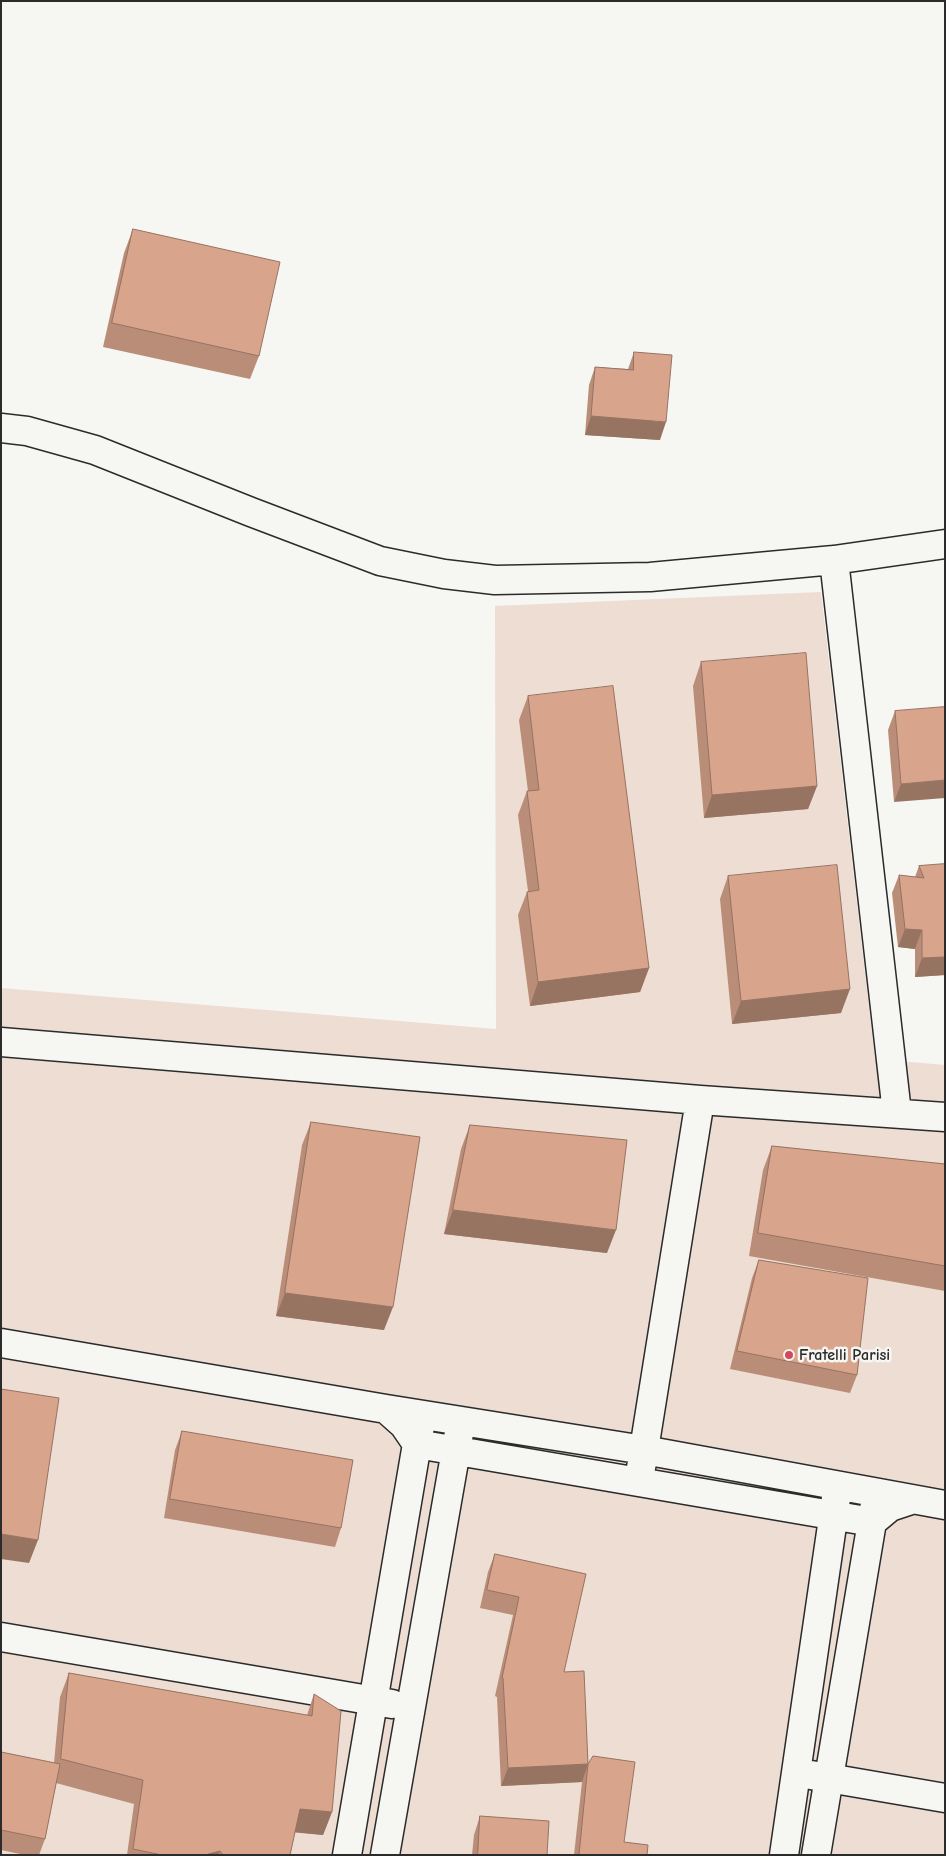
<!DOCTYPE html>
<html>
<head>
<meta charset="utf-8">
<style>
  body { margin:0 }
  #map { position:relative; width:946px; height:1856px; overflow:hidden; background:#f6f6f2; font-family:"Comic Neue",sans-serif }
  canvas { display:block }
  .frame { position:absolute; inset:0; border:2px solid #2b2b2b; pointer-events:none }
</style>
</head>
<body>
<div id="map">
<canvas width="946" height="1856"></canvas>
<div class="frame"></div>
</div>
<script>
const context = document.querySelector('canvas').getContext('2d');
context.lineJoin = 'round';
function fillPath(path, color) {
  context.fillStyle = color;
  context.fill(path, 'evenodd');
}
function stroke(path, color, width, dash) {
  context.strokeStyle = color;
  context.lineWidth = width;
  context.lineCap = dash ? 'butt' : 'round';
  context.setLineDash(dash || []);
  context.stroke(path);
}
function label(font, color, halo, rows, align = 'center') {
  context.font = font + ' "Comic Neue",sans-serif';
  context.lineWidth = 5;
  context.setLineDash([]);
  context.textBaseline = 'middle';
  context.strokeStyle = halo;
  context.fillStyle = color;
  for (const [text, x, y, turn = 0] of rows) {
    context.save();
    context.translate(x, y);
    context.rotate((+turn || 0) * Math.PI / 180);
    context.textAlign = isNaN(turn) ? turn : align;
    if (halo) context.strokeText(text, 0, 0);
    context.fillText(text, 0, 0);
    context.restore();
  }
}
fillPath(new Path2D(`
  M821 592 875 1059 945 1065V1855H1V988L496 1029 495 606Z`), '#edddd3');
const minor = new Path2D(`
  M1 428 27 431 95 450 251 512 380 561 444 574 495 580 650 577 834 560 945 544
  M834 560 897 1113
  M1 1042 700 1100 945 1117
  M1 1343 386 1409 644 1450 945 1505
  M386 1409 404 1425 417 1444 872 1522 890 1507 911 1500
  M641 1468 700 1100
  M1 1637 392 1704
  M811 1775 945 1798
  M347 1855 420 1426
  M385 1855 459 1433
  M784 1855 836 1498
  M816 1855 875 1504`);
stroke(minor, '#2b2b2b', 31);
stroke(minor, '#f6f6f2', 28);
fillPath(new Path2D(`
  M133 229 259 356 250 379 103 347 124 253Z
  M634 352 660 440 585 435 589 385 595 367 628 369Z
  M701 662 817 786 808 809 704 818 693 686Z
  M528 696 649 968 640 992 530 1006 518 915 527 892 528 891 518 815 527 791H528L519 720Z
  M945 707 894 802 888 730 895 711Z
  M945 864V975L915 977V949L898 947 892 893 899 875 915 877 919 866Z
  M728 876 841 1013 732 1024 720 899Z
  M311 1122 384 1330 276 1316 302 1145Z
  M470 1125 607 1253 444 1234 461 1149Z
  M772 1146 945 1164V1291L749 1256 763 1170Z
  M759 1260 857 1375 850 1393 730 1369 752 1278Z
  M182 1431 341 1528 335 1547 164 1518 175 1450Z
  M495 1554 564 1672 588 1764 624 1842 647 1855H574L582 1782 501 1786 497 1697 495 1696 513 1615 480 1608 488 1572Z
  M69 1673 307 1715 314 1694 332 1812 323 1835 295 1832 290 1855H127L134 1804 56 1783 45 1839 39 1855H25L1 1850V1752L54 1763 60 1697Z
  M480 1816 547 1855H472L474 1835Z`), '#ba8d78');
fillPath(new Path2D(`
  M591 416 666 422 660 440 585 435Z
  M945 780V798L894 802 901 784Z
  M817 786 808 809 704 818 712 795Z
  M905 929 922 930 915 949 898 947Z
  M945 957V975L915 977 922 958Z
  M649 968 640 992 530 1006 538 982Z
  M850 989 841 1013 732 1024 741 1001Z
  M453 1210 616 1230 607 1253 444 1234Z
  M285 1293 393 1307 384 1330 276 1316Z
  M1 1534 38 1540 29 1563 1 1559Z
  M588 1764 582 1782 501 1786 508 1768Z
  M300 1809 332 1812 323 1835 291 1832Z
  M220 1851 218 1855H205Z`), '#977362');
const building = new Path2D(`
  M133 229 280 262 259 356 112 323Z
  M634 352 672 355 666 422 591 416 595 367 633 370Z
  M806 653 817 786 712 795 701 662Z
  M613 686 649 968 538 982 527 892 539 890 527 791 539 790 528 696Z
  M945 707V780L901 784 895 711Z
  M945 864V957L922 958V930L905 929 899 875 924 878 919 866Z
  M837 865 850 989 741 1001 728 876Z
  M311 1122 420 1137 393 1307 285 1293Z
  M470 1125 627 1140 616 1230 453 1210Z
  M772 1146 945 1164V1266L758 1233Z
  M759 1260 868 1278 857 1375 737 1351Z
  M1 1389 59 1398 38 1540 1 1534Z
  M182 1431 353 1460 341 1528 170 1499Z
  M495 1554 586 1574 564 1672 584 1671 588 1764 593 1756 635 1762 624 1842 648 1845 647 1855H579L588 1764 508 1768 503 1678H502L519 1597 487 1590Z
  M69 1673 312 1716 314 1694 341 1711 332 1812 300 1809 290 1855H223L220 1851 205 1855H162L133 1849 143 1780 61 1759Z
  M1 1752 60 1764 45 1839 1 1830Z
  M480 1816 549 1821 547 1855H478Z`);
fillPath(building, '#d8a48c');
stroke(building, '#977362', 1);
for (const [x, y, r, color] of [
  [789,1355,5,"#d1495b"]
]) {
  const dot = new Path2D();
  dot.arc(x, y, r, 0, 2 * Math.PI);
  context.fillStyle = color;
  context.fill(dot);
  stroke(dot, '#f6f6f2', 2);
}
label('bold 16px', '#2b2b2b', '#f6f6f2', [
  ["Fratelli Parisi",799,1355]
], 'left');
</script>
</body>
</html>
